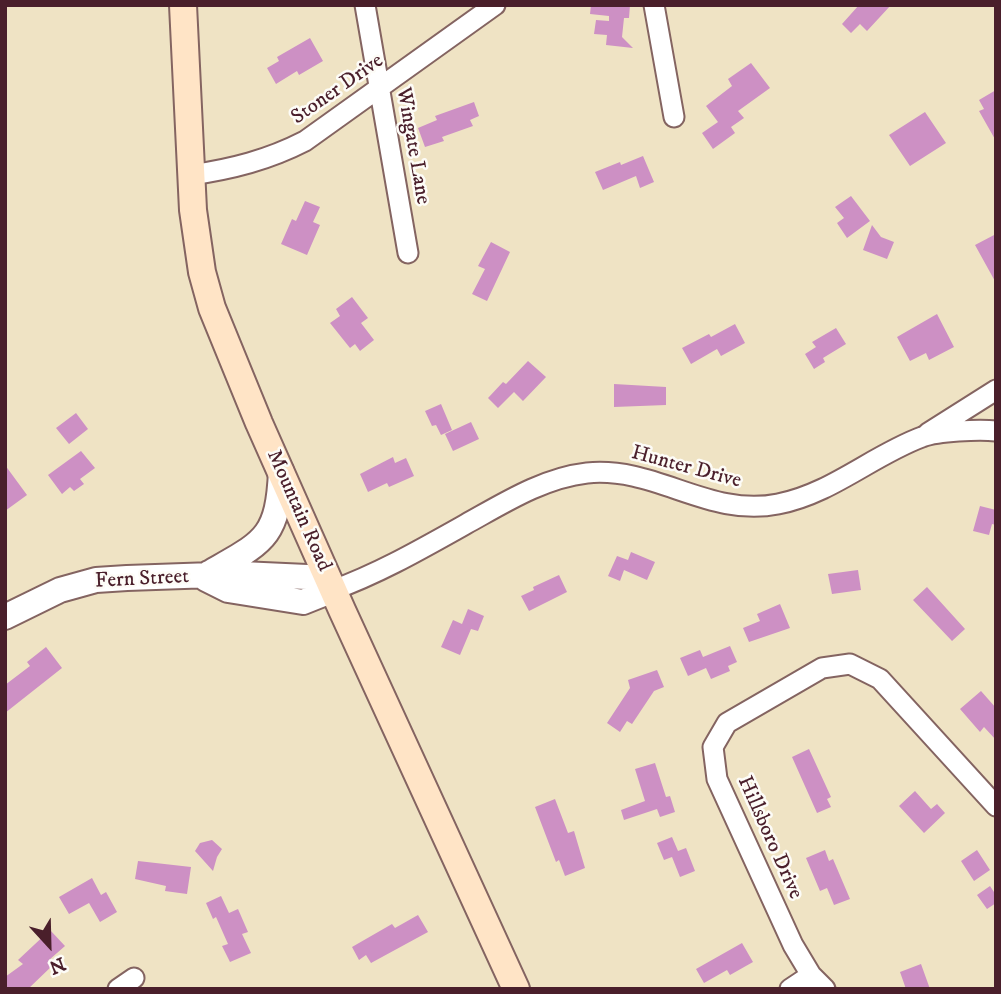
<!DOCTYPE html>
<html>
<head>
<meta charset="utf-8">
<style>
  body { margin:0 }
  #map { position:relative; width:1001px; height:994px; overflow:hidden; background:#efe3c4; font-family:"IM FELL DW Pica",serif }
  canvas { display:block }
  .frame { position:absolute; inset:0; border:7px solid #4a1f2b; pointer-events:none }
  .north { position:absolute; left:14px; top:910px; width:70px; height:70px; -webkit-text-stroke:5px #fdfcf7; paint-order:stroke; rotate:158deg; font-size:19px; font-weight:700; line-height:28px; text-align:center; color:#4a1f2b }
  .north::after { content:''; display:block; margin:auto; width:24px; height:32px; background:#4a1f2b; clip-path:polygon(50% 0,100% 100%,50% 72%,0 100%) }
</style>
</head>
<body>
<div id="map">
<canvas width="1001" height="994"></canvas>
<div class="frame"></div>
<div class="north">N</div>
</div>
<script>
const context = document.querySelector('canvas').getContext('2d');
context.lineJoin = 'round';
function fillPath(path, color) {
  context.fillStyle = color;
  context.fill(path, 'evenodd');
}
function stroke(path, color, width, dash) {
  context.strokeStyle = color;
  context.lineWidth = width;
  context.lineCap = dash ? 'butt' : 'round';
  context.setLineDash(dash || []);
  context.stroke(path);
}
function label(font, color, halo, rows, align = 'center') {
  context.font = font + ' "IM FELL DW Pica",serif';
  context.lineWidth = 5;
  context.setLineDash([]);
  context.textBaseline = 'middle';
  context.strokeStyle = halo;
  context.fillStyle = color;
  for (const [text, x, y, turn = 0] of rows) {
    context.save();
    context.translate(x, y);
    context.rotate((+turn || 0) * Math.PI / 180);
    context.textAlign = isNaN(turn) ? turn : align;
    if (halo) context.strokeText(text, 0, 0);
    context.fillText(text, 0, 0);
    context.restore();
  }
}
fillPath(new Path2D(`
  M591 5H630L629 18H624L622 37 633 48 606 45 607 35 594 34 596 20 609 21V16L590 14Z
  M859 5H891L867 31 860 24 851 33 842 24Z
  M310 38 323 61 299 75 297 71 276 84 267 68 279 61 277 57Z
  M751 63 770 88 738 111 744 118 731 127 735 133 713 149 702 133 718 122 706 106 732 86 728 79Z
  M996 90V141L979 111 984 109 979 100Z
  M474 102 479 116 470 120 473 126 442 137 444 141 425 147 418 128 437 120 435 116Z
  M925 112 946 143 910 166 889 135Z
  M643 156 654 182 640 188 636 176 603 190 595 172 620 162 621 165Z
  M851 196 870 221 847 238 837 223 844 218 835 207Z
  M305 201 320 207 313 222 320 225 307 255 281 244 292 219 296 221Z
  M872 225 881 237 894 242 887 259 863 250Z
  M996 234V283L975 245Z
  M491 242 510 252 487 301 472 294 485 269 478 266Z
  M352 297 368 318 361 323 374 340 360 351 355 344 350 348 330 323 340 316 336 309Z
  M937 314 954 347 929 360 926 353 910 361 897 337Z
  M735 324 745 343 721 356 717 349 691 364 682 348 709 334 711 337Z
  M836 328 846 344 823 358 825 362 814 369 805 354 816 347 812 342Z
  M528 361 546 377 523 401 514 392 498 408 488 398 503 382 506 384Z
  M614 384 666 387V405L614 407Z
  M441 404 452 430 441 435 436 425 432 426 425 411Z
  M76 413 88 429 69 444 56 428Z
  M471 422 479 439 453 451 445 434Z
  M81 451 95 468 80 479 84 484 74 491 70 487 62 494 48 475Z
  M393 457 395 463 406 458 414 476 389 487 387 483 368 492 360 474Z
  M5 465 27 495 5 511Z
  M980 506 996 510V525L992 524 989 535 973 531Z
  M631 552 655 562 647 580 624 570 620 581 608 576 617 556 628 560Z
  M858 570 861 590 832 594 828 574Z
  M559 575 567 592 529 611 521 596 534 590 533 587Z
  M927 587 965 629 952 641 913 600Z
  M780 604 790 628 749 642 743 628 760 621 757 614Z
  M468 609 484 616 478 631 471 629 460 655 441 647 453 620 462 624Z
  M730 646 737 662 728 666 730 671 711 679 706 668 688 676 680 658 700 650 703 657Z
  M46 647 62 668 5 713V685L30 666 27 662Z
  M657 670 664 687 654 691 632 724 627 721 620 732 607 723 630 688 628 680Z
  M981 691 996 708V740L984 727 980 732 960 709Z
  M809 749 831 797 827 799 831 807 817 813 792 757Z
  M655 763 666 797 670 796 675 812 660 817 657 809 624 820 621 810 645 801 635 769Z
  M915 791 931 809 937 804 945 813 924 833 899 806Z
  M555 799 568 833 574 831 585 868 565 876 559 860 556 862 535 807Z
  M672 837 678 851 686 848 695 871 680 877 672 857 664 860 657 843Z
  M212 840 222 849 217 857 213 871 195 851 200 843Z
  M825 850 829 861 833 859 850 899 834 905 827 888 820 891 806 858Z
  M977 850 990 870 974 881 961 861Z
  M138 861 191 867 187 894 165 891 166 886 135 879Z
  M92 878 101 895 106 892 117 912 100 922 89 903 69 914 59 897Z
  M990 886 996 895V903L987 909 977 895Z
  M221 896 229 913 238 909 248 932 242 934 251 953 230 962 222 946 228 944 216 917 213 919 206 903Z
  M418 915 428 932 371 963 366 955 359 960 352 947 392 924 395 928Z
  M50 930 65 946 49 960 53 965 28 989H5V977L23 964 18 960Z
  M742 943 753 962 730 975 727 970 704 983 696 969Z
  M921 964 930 989H906L900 972Z`), '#cd90c4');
const minor = new Path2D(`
  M365 5 408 253
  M654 5 674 117
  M191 175C232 169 268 160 305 141L495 5
  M928 433 996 390
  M333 590C380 573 423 548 466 524 504 503 543 478 587 473 656 466 709 518 778 504 831 494 873 455 922 437 937 431 980 429 996 431
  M118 989 134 978
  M790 989 811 975
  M825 989 811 975 793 945 717 779 713 747 727 723 822 668 850 664 880 679 996 806`);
const tertiary = new Path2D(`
  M209 573C263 542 278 539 281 471
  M206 579 228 590 303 602 333 590
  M5 617 60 590 96 580 127 578 241 574 307 577 333 590`);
const secondary = new Path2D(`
  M183 5 193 210 202 272 212 308 259 423 342 610 516 989`);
stroke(minor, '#846461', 23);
stroke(tertiary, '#846461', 28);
stroke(secondary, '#846461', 30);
stroke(minor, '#fff', 19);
stroke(tertiary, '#fff', 24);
stroke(secondary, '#ffe4c6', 26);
label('21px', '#4a1f2b', '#fdfcf7', [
  ["Stoner Drive",338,90,-35],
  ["Wingate Lane",412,146,80],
  ["Hunter Drive",686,468,15],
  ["Mountain Road",298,511,66],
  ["Fern Street",142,580,-3],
  ["Hillsboro Drive",769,838,66]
]);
</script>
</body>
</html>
